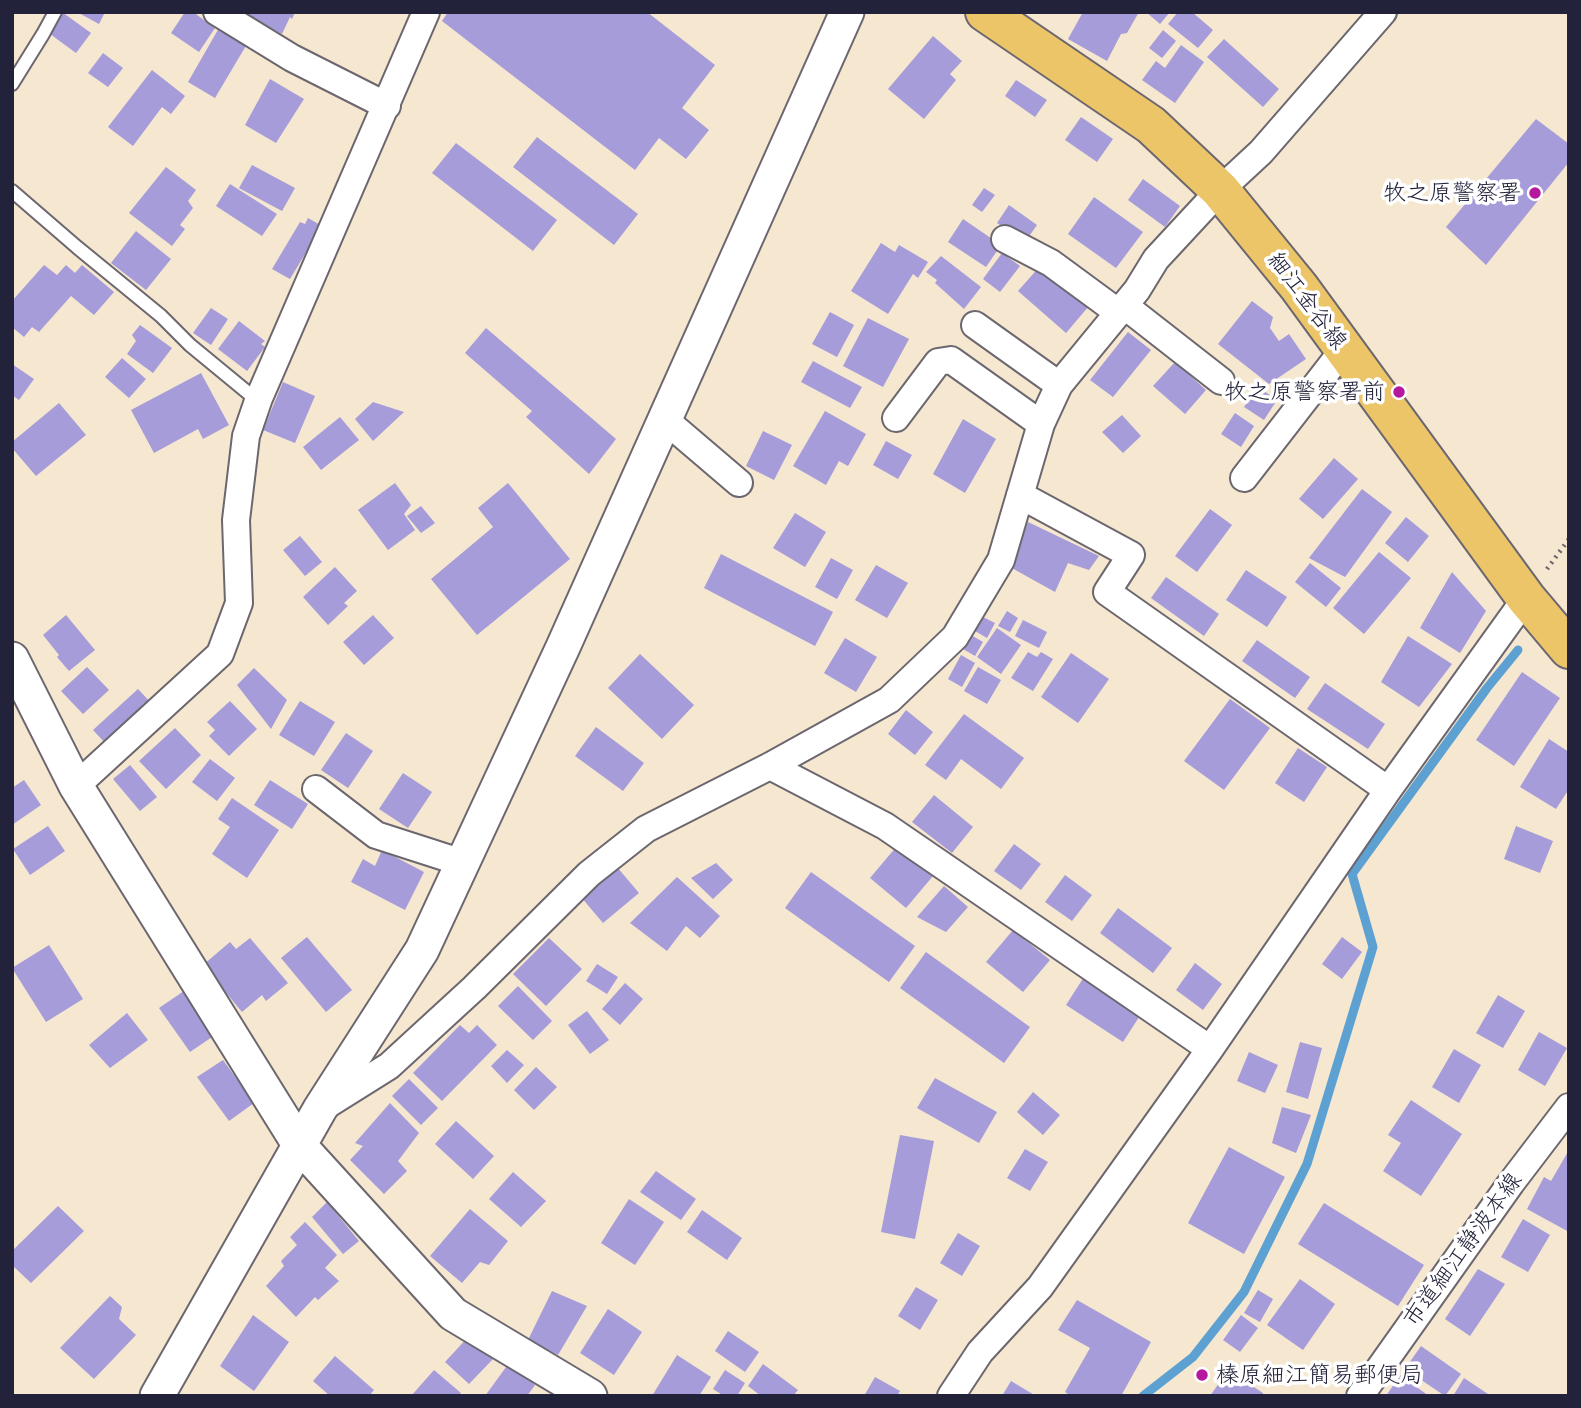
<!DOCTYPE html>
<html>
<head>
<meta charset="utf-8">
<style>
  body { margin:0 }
  #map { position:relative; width:1581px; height:1408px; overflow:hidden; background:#f5e7d0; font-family:"Comic Neue",sans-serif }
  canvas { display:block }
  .frame { position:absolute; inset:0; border:14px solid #22223b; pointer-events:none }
</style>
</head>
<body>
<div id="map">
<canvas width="1581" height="1408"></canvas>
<div class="frame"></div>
</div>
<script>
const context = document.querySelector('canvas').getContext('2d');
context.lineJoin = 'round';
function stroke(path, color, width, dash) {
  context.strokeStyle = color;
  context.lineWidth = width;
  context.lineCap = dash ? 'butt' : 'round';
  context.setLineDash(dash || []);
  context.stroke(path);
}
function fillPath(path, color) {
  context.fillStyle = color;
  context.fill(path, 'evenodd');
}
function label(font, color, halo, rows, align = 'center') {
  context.font = font + ' "Comic Neue","Klee One",sans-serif';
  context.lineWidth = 7;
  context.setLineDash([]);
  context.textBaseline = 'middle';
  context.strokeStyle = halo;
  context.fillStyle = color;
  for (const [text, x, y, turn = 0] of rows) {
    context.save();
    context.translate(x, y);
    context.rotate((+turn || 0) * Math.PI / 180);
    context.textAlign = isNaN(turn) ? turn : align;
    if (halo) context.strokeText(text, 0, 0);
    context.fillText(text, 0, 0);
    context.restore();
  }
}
stroke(new Path2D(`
  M1143 1396 1193 1357 1244 1292 1307 1164 1373 947 1352 874 1487 688 1518 650`), '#5da1d2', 9);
fillPath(new Path2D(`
  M60 12H62L91 33 76 53 46 31Z
  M77 12H105L99 24Z
  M185 12H193L215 28 199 52 171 33Z
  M245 12H295L292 19 290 17 282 34 244 16Z
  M448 12H647L715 65 682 108 709 130 686 159 659 138 635 170 442 21Z
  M1083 12H1139L1127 33 1121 34 1107 61 1068 39Z
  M1146 12H1170L1160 24Z
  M1178 12H1192L1213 30 1198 48 1168 24Z
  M219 28 247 44 215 98 188 82Z
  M1163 30 1176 41 1162 58 1149 48Z
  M933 36 962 61 950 74 956 80 924 119 888 89Z
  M1224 39 1279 89 1263 107 1207 57Z
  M1181 45 1204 62 1175 103 1142 80 1156 61 1165 68Z
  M103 53 123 68 108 87 88 73Z
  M152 70 185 96 171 114 162 107 133 146 108 127Z
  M270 79 304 99 276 143 245 125Z
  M1016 80 1047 100 1035 117 1005 96Z
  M1081 117 1113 139 1097 162 1065 140Z
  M1536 119 1569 144V162L1486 265 1446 227Z
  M537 137 638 214 614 245 513 167Z
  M456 143 557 220 533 251 432 173Z
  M252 165 295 188 282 211 239 188Z
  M166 167 196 190 188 201 193 208 180 225 185 229 172 246 129 213Z
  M1143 179 1180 206 1165 227 1128 200Z
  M230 184 277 214 262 236 216 206Z
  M984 188 995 195 982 212 972 205Z
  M1094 197 1143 232 1116 268 1068 234Z
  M1009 205 1037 225 1025 242 997 223Z
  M308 218 322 226 290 279 272 269 300 222 305 224Z
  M963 219 1001 245 986 267 948 242Z
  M136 231 171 259 146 290 111 263Z
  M881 243 895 252 899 245 928 262 918 278 913 274 888 314 851 291Z
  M1002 253 1020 266 1000 292 983 279Z
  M941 256 981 287 964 309 935 283 937 280 926 272Z
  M44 265 57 275 66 265 75 273 82 265 114 292 94 315 71 296 39 332 32 327 24 337 12 327V301Z
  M1041 265 1089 306 1066 333 1018 291Z
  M1252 301 1273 317 1270 328 1279 341 1289 334 1306 359 1269 384 1218 344Z
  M211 308 228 319 211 345 193 333Z
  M830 312 854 325 837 357 812 344Z
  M868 318 909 339 883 387 843 366Z
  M239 321 265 341 261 344 265 347 247 371 218 349Z
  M140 325 172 348 153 373 127 354 136 341 132 335Z
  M486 328 616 439 589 474 526 417 532 411 465 353Z
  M1128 332 1151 350 1113 397 1090 380Z
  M122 358 146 379 129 398 105 377Z
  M813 361 862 387 850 408 801 382Z
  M1175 362 1206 390 1185 414 1153 386Z
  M12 364 34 379 19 400 12 395Z
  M201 373 229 425 203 439 198 429 154 453 131 410Z
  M283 382 315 396 295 443 263 430Z
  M1258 387 1277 400 1264 420 1244 407Z
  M373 402 404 412 373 441 355 419Z
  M59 403 86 435 36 476 12 448V442Z
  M825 411 866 434 848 466 839 461 826 485 793 466Z
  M1235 413 1254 426 1241 447 1221 434Z
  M1122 415 1141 436 1123 453 1102 432Z
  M340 417 359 440 321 470 303 447Z
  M963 419 996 439 965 493 933 474Z
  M763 431 792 445 774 480 746 466Z
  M886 441 912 455 898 479 873 465Z
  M1334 458 1358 479 1323 519 1299 499Z
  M395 483 411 505 404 514 415 530 388 550 358 510Z
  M508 483 570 559 477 635 431 579 493 527 478 508Z
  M1362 489 1392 512 1345 577 1309 558Z
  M421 506 435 523 421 533 407 516Z
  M1210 509 1232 525 1197 572 1175 556Z
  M795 513 826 532 805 567 773 548Z
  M1406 517 1429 536 1408 562 1385 543Z
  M1028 522 1099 556 1089 570 1068 563 1055 592 1010 567Z
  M300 536 322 562 305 576 283 550Z
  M1379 552 1411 578 1364 634 1333 608Z
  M721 554 833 612 815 646 704 588Z
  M831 558 853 570 837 599 815 587Z
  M1310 563 1341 588 1326 607 1295 582Z
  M876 565 908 583 887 618 855 600Z
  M335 567 357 591 344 603 348 606 328 625 303 597Z
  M1246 570 1287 597 1267 627 1226 600Z
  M1452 572 1486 611 1460 653 1420 628Z
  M1166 577 1219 614 1204 636 1151 598Z
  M1007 611 1018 618 1010 632 998 626Z
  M66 615 95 650 69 671 57 657 59 655 43 635Z
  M373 615 394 638 364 665 343 642Z
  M983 617 995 623 987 638 975 631Z
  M1023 620 1047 632 1039 648 1015 636Z
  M997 628 1021 645 1001 674 977 657Z
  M971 635 983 642 975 656 963 649Z
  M1408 636 1452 664 1419 707 1381 682Z
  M845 638 877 657 856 692 824 673Z
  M1257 640 1310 677 1295 698 1242 661Z
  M1028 652 1037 657 1041 652 1053 659 1033 691 1011 678Z
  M1071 653 1109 679 1078 723 1041 697Z
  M640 654 694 705 662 739 608 688Z
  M961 655 975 663 962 687 948 679Z
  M87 667 109 690 83 714 61 691Z
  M978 667 1001 680 987 704 964 691Z
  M254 668 287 700 271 729 237 685Z
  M1522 672 1560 698 1514 766 1476 740Z
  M1325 683 1385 724 1368 749 1307 709Z
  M138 689 153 705 108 746 93 730Z
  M1230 699 1270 728 1224 790 1184 761Z
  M230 701 257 729 229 756 209 736 215 730 207 722Z
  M300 701 335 722 314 756 279 735Z
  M906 710 933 732 915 755 888 734Z
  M964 714 1024 758 1001 789 961 759 946 780 925 765Z
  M596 727 644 763 623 791 575 756Z
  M175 728 201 755 166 789 139 761Z
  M346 733 373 751 348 788 321 770Z
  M1549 739 1569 752V789L1556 809 1520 787Z
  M1298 748 1327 767 1304 802 1275 783Z
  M210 759 235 778 217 801 192 782Z
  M130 765 157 797 140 811 113 779Z
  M403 773 432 792 408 828 379 809Z
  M24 780 41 805 12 825V788Z
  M270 780 308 804 292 829 254 805Z
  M934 795 973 827 952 853 912 822Z
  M232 798 279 830 247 878 212 854 230 827 218 819Z
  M48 826 65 851 30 875 13 849Z
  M1516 826 1553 841 1540 873 1504 859Z
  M1014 844 1041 864 1021 890 994 871Z
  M897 846 933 876 906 908 870 878Z
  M382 850 424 872 405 910 351 882 363 859 375 866Z
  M716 863 733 880 713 899 691 878Z
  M617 867 639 893 603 923 581 897Z
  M811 872 915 946 889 982 785 908Z
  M1065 875 1092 895 1072 921 1045 902Z
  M677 877 720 916 700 938 686 926 667 951 630 923Z
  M944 886 968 907 946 932 917 917Z
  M1118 908 1172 948 1153 973 1100 933Z
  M1013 930 1050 960 1023 992 986 962Z
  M307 937 352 990 326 1012 281 958Z
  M1342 937 1362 952 1342 979 1322 964Z
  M250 938 288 983 266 1001 262 995 242 1012 203 965 230 942 236 949Z
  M549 938 582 969 546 1006 513 974Z
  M49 945 83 999 46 1022 12 968Z
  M926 952 1030 1027 1004 1063 900 988Z
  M1195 963 1222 984 1203 1010 1176 990Z
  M597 964 618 977 607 994 586 981Z
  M1084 977 1141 1014 1123 1042 1066 1005Z
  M625 983 643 999 620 1025 602 1009Z
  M518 986 552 1021 533 1040 498 1006Z
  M184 991 215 1035 190 1052 159 1008Z
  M1498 995 1525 1011 1503 1048 1476 1033Z
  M587 1011 609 1040 590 1054 568 1025Z
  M127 1013 148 1040 110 1068 89 1045Z
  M460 1025 469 1033 477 1025 497 1045 442 1101 413 1073Z
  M1539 1032 1567 1048 1545 1086 1518 1070Z
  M1300 1042 1322 1048 1308 1099 1286 1092Z
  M1454 1049 1481 1065 1459 1103 1432 1087Z
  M507 1050 524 1065 507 1083 491 1066Z
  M1249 1052 1278 1065 1265 1093 1237 1081Z
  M223 1060 254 1103 229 1121 197 1077Z
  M536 1067 557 1087 534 1110 514 1090Z
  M935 1078 997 1112 979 1143 917 1108Z
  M409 1079 438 1108 421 1125 392 1096Z
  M1033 1092 1060 1115 1043 1135 1017 1112Z
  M1411 1100 1462 1134 1421 1196 1383 1171 1401 1143 1388 1135Z
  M390 1103 419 1133 398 1161 407 1171 384 1194 350 1160 363 1146 355 1143Z
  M1282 1107 1311 1115 1296 1153 1272 1143Z
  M456 1121 494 1156 473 1179 435 1144Z
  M900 1135 934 1141 915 1239 881 1232Z
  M1229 1147 1285 1177 1244 1254 1188 1223Z
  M1025 1149 1048 1162 1030 1191 1007 1178Z
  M1569 1150V1232L1527 1209 1544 1177 1551 1181Z
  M656 1171 696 1199 681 1220 640 1192Z
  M513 1172 546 1201 521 1227 489 1199Z
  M629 1199 664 1222 635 1265 601 1243Z
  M327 1202 359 1241 343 1254 312 1217Z
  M1324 1203 1424 1265 1398 1306 1298 1244Z
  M58 1206 84 1231 31 1283 12 1265V1251Z
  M470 1209 508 1241 489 1265 480 1262 462 1283 430 1256Z
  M702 1210 742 1238 727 1260 687 1232Z
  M1523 1219 1550 1235 1528 1272 1501 1257Z
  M305 1222 337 1255 325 1268 339 1281 318 1300 315 1297 296 1317 266 1286 284 1266 281 1261 297 1245 290 1237Z
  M958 1233 980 1246 962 1276 940 1263Z
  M1478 1269 1505 1284 1470 1336 1445 1319Z
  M1300 1279 1335 1304 1303 1350 1267 1325Z
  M916 1287 938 1300 920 1330 898 1316Z
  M1258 1290 1273 1299 1260 1322 1244 1313Z
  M552 1291 587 1306 558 1355 528 1340Z
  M110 1296 122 1307 119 1319 136 1335 94 1379 60 1348Z
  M1077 1300 1151 1342 1121 1396H1071L1065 1392 1090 1348 1058 1330Z
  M608 1309 642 1332 614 1375 580 1353Z
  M253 1315 289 1342 254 1391 220 1366Z
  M1241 1315 1258 1328 1240 1352 1223 1340Z
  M728 1331 759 1352 745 1372 715 1351Z
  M469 1336 494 1358 469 1384 445 1362Z
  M1421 1346 1461 1374 1445 1396 1405 1369Z
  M677 1355 711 1377 699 1396H652Z
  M335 1356 374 1390 369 1396H330L313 1381Z
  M509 1363 535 1385 527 1396H485Z
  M763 1364 798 1390 793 1396H761L748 1386Z
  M434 1370 461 1393 458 1396H411Z
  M725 1370 745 1383 737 1396H724L713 1389Z
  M1228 1370 1263 1393 1262 1396H1210Z
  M1400 1375 1429 1396H1386Z
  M875 1377 900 1391 897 1396H864Z
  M1464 1378 1491 1396H1453Z
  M1011 1381 1036 1396H1002Z`), '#a59cd9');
const service = new Path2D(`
  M12 84 43 34 55 12
  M12 191 78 248 161 316 190 345 258 401`);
const minor = new Path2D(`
  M217 12 292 58 387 106
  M1005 239 1051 263 1119 313
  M1125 306 1221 381
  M975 325 1059 385
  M896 418 938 362 951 360 1041 424
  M664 419 739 483
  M1244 478 1344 349
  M1020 495 1131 555 1107 592 1388 790
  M770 766 885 826 1210 1049
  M76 786 220 654 239 603 236 520 246 436 259 398 426 12
  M316 789 376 835 463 863
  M322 1108 389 1066 474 988 589 874 646 829 770 766 889 700 955 637 1001 560 1041 424 1059 385 1137 290 1156 259 1220 190 1261 152 1383 12
  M951 1396 980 1352 1040 1287 1210 1049 1388 790 1526 598
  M1360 1396 1511 1183 1569 1107`);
const tertiary = new Path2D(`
  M12 659 76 786 300 1146 453 1314 590 1396
  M157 1396 320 1109 422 950 563 647 847 12`);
const primary = new Path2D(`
  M985 12 1151 125 1220 190 1299 287 1526 598 1569 649`);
stroke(service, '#6c676f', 16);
stroke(minor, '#6c676f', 30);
stroke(tertiary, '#6c676f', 37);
stroke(primary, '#6c676f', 42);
stroke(new Path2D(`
  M1547 569 1569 539`), '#6c676f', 4.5, [2, 5]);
stroke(service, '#fff', 12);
stroke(minor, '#fff', 26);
stroke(tertiary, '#fff', 33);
stroke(primary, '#edc569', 38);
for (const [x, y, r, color] of [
  [1535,193,7,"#b5179e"],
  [1399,392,7,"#b5179e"],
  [1202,1375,7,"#b5179e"]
]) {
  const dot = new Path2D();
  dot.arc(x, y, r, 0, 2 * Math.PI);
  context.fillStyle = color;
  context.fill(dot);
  stroke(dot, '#fff', 2.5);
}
label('23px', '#22223b', '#fff', [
  ["牧之原警察署",1521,193],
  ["牧之原警察署前",1385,392],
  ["榛原細江簡易郵便局",1216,1375,"left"]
], 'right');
label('23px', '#22223b', '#fff', [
  ["細江金谷線",1307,301,53],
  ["市道細江静波本線",1463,1250,-54]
]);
</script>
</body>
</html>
